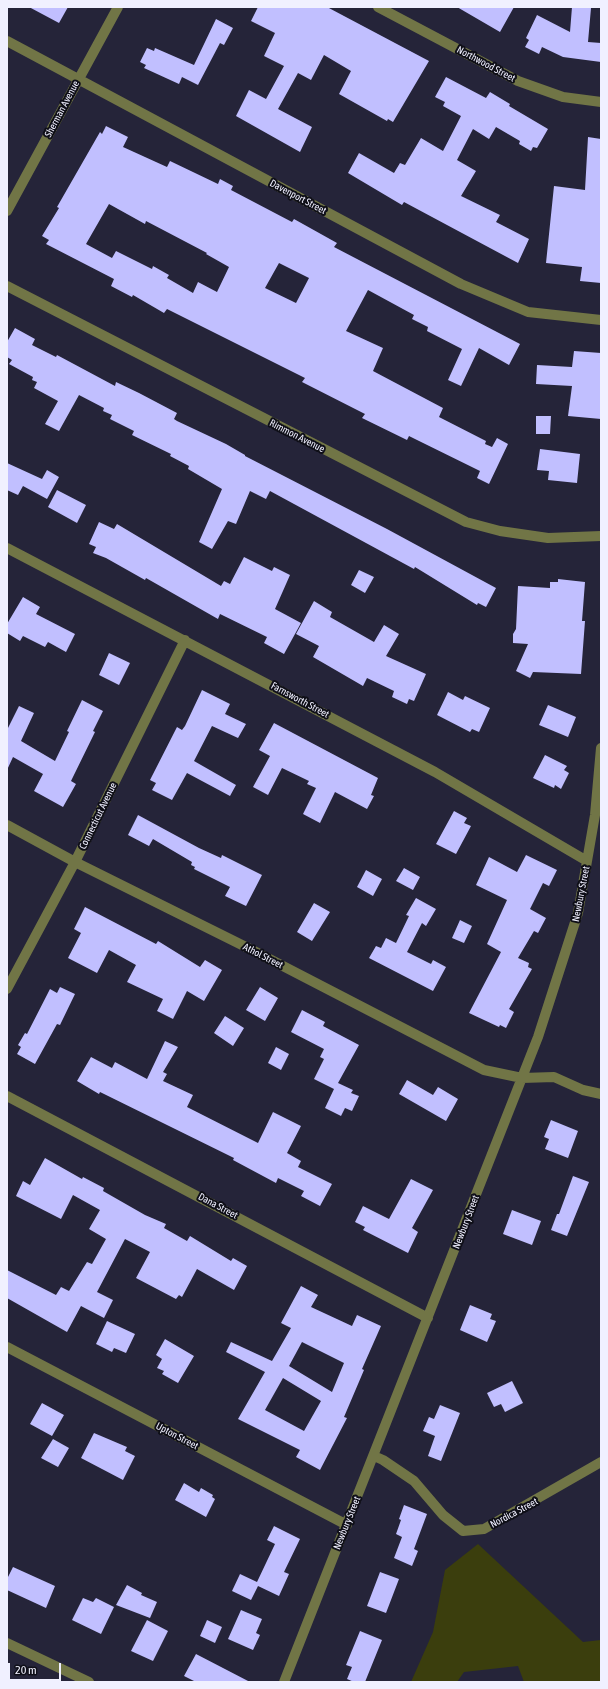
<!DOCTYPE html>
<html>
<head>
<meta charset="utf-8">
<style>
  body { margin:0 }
  #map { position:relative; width:608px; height:1689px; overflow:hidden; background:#252439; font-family:"Asap Condensed",sans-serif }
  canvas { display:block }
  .frame { position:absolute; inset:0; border:8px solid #f0f0ff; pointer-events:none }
  .scale { position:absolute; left:8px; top:1663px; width:53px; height:18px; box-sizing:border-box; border:2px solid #f0f0ff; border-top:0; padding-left:5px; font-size:12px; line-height:14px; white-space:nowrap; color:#f0f0ff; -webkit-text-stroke:3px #0f0f18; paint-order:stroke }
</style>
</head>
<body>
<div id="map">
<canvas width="608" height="1689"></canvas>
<div class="frame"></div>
<div class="scale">20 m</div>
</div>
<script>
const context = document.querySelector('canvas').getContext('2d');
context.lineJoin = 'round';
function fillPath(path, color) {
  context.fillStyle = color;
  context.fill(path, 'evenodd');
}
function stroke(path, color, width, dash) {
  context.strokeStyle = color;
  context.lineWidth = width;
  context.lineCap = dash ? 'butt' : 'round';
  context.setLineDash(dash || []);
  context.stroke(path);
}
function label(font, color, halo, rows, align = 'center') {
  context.font = font + ' "Asap Condensed",sans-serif';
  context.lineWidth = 4;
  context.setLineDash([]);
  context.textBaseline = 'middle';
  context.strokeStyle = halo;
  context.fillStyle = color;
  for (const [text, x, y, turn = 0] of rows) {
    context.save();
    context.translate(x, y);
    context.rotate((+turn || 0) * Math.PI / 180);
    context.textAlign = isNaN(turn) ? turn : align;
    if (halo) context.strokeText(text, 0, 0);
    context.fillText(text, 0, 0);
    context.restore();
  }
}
fillPath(new Path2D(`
  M478 1544 583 1642 601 1640V1682H524L518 1666 464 1672 457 1682H411L433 1632 445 1570Z`), '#3b3e0d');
fillPath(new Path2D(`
  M29 7H68L59 23Z
  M258 7H327L429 61 393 122 388 119 387 121 339 94 351 71 324 55 311 80 298 73 278 109 312 127 300 152 236 116 249 90 266 99 284 66 264 56 275 33 251 21Z
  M457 7H514L500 32Z
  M572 7 591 8 588 42 601 43V62L563 57 542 47 539 54 525 47 529 40 526 38 537 15 570 32Z
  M216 19 233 28 224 45 220 43 198 85 182 77 179 84 144 68 146 65 140 62 147 48 154 51 155 48 194 65Z
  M446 77 486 98 490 92 510 104 509 106 548 129 537 148 533 147 531 151 519 144 520 141 496 127 489 139 473 129 457 160 476 171 461 196 500 215 496 222 529 239 518 263 404 202 402 205 348 173 359 153 394 173 400 163 405 165 421 138 443 151 461 116 443 106 445 102 435 97Z
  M106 126 128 137 123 147 167 167 170 161 218 184 220 179 233 186 231 190 292 222 294 219 337 243 334 247 520 344 509 365 479 348 461 386 448 380 462 349 427 331 428 327 412 319 414 315 368 290 346 331 383 348 373 371 443 408 439 417 486 441 485 444 492 447 497 438 508 444 489 484 477 478 480 471 415 439 409 436 407 440 362 418 365 414 302 382 305 378 167 309 164 313 133 295 132 297 111 286 114 279 46 244 49 240 42 236 59 208 57 207 100 132 102 134ZM109 204 145 224 146 221 207 253 206 254 229 267 217 292 198 282 193 293 167 278 169 275 153 266 152 269 116 251 112 258 86 244ZM279 263 309 278 296 303 265 288Z
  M588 137 601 139V283L580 281 582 267 546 263 554 186 585 190Z
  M15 328 35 339 32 345 56 357 57 355 115 386 116 382 139 393 177 413 174 419 177 421 226 444 245 455V456L387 529 496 588 486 607 478 603 477 605 415 567 414 569 270 491 266 499 250 491 236 524 228 521 212 549 199 542 222 489 188 469 189 466 170 456 171 454 132 435 134 431 110 419 112 415 103 411 104 408 79 395 59 431 45 424 58 401 34 388 37 382 32 380 33 377 9 364 12 360 7 357V342Z
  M574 351 601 353V419L568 416 572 386 536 384 537 365 572 367Z
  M536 416H551L550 434H536Z
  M540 449 580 454 577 483 548 480 549 471 537 470Z
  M7 463 42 479 47 470 59 477 47 499 23 486 18 495 7 490Z
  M57 490 86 505 77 523 48 507Z
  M99 522 114 529 117 524 221 586 224 581 230 584 244 557 272 571 274 567 290 575 275 609 301 623 284 654 264 643 267 637 220 614 218 619 146 578 145 580 106 558 93 553 96 547 89 544Z
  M359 570 374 577 365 593 351 585Z
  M558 579 585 582 582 621H585L581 674 533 672 530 678 516 671 528 644 513 643V634L516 629 518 586 550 588V582H558Z
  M23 597 40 607 36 614 75 634 66 652 48 642 45 647 23 636 20 641 7 633V624Z
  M314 601 332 612 330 617 374 642 384 625 399 634 386 656 426 674 414 701 409 699 407 704 392 697 394 691 367 678 363 686 313 657 319 646 296 634Z
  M109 653 130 663 119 685 99 675Z
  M202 690 230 704 225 714 246 724 238 738 212 726 194 761 236 785 230 796 187 773 172 800 152 790 156 783 150 780 177 727 182 730 185 726Z
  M448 692 463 700 465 696 490 708 479 732 472 729 470 732 437 715Z
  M82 700 103 711 93 731 95 732 71 781 76 784 63 807 34 791 43 774 13 757 7 770V730L19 706 34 713 21 741 55 761 69 732 67 731Z
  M548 705 576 717 568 737 539 725Z
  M274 723 378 778 371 795 374 796 367 809 335 792 320 823 303 814 316 788 307 784 309 781 282 768 268 795 253 787 270 756 259 750Z
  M545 755 567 766 564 770 569 773 561 789 555 785 554 788 533 778Z
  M454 811 467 818 464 823 471 826 456 854 436 844Z
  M138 815 199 848 221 858 222 855 262 875 246 906 225 896 230 887 194 869 195 867 191 865 192 862 153 839 149 846 128 835Z
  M526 855 557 870 549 886 543 883 530 909 546 918 538 933 534 931 518 958 529 963 528 967 532 969 509 1009 514 1012 506 1028 500 1025 499 1027 469 1013 501 952 487 944 507 900 476 885 489 857 517 872Z
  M404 868 420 877 413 890 396 881Z
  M366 870 382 879 373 896 357 887Z
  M416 898 436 909 426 926 422 923 407 952 431 964 433 960 446 967 433 991 369 958 376 946 381 948 386 938 396 943 409 916 406 915Z
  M314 903 330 912 312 941 297 932Z
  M85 907 156 944 158 941 200 967 205 960 222 970 204 1001 187 991 173 1019 157 1011 163 999 127 982 136 965 109 950 97 973 68 958 81 933 74 929Z
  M460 920 472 926 464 943 452 938Z
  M60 987 75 994 60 1025 57 1024 35 1064 17 1054 21 1047 18 1045 25 1033 27 1034 50 989 57 993Z
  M260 987 278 998 265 1021 246 1010Z
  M302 1010 325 1022 323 1026 359 1045 338 1083 353 1090 351 1093 359 1096 352 1111 345 1108 341 1116 325 1108 334 1089 314 1079 324 1059 320 1057 324 1049 291 1032Z
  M225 1016 244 1028 233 1046 214 1033Z
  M165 1041 178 1047 163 1072 167 1074 163 1081 193 1095 187 1107 258 1143 273 1112 301 1126 287 1153 301 1161 298 1167 332 1184 320 1206 301 1196 304 1191 278 1178 276 1183 233 1160 234 1158 100 1092 99 1094 77 1081 91 1057 112 1068 115 1062 147 1079Z
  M276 1047 289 1054 281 1070 268 1063Z
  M407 1080 433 1095 438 1087 458 1099 446 1121 399 1094Z
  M551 1120 578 1131 568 1158 545 1149 549 1139 544 1137Z
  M45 1158 82 1179 83 1177 104 1188 103 1191 145 1215 166 1224 164 1228 187 1241 190 1236 231 1261 233 1258 247 1266 234 1290 197 1269 182 1297 179 1295 176 1299 136 1278 150 1252 125 1239 97 1292 113 1300 104 1318 81 1306 67 1332 7 1298V1270L56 1295 61 1287 69 1291 87 1262 92 1264 106 1239 89 1229 100 1210 73 1195 61 1219 16 1196 23 1181 30 1185Z
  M573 1176 589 1182 567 1236 551 1230 557 1214H559Z
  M411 1179 433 1190 412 1228 418 1232 408 1253 363 1230 365 1227 355 1222 363 1206 389 1219Z
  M512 1210 541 1221 532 1245 503 1234Z
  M301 1286 318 1295 311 1307 352 1326 357 1315 381 1326 362 1369 364 1370 344 1417 347 1418 320 1470 296 1457 300 1450 238 1419 265 1372 226 1352 231 1342 272 1361 291 1328 281 1323ZM302 1342 344 1363 332 1392 289 1366ZM283 1378 321 1401 304 1431 265 1410Z
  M470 1305 492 1314 490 1319 496 1321 487 1342 460 1330Z
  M107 1321 135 1334 126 1353 114 1348 112 1352 96 1344Z
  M165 1339 194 1356 178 1383 162 1374 164 1371 157 1368 162 1359 156 1355Z
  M512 1381 523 1403 505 1412 501 1404 494 1407 487 1393Z
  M42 1403 64 1415 52 1436 30 1424Z
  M440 1405 460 1413 441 1461 428 1456 435 1436 423 1431 429 1417 434 1419Z
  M94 1433 127 1447 125 1451 135 1456 123 1480 81 1458Z
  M53 1439 69 1448 58 1467 41 1458Z
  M184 1483 199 1492 201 1488 213 1495 212 1497 215 1499 206 1517 175 1500Z
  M404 1505 427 1514 414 1549 418 1551 412 1566 394 1558 402 1537 396 1534 401 1520 399 1519Z
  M274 1526 300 1539 284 1572 289 1574 279 1596 258 1586 251 1600 232 1591 240 1574 257 1582 275 1544 267 1540Z
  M13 1567 55 1586 46 1608 7 1590V1579Z
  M380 1572 399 1579 386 1613 367 1606Z
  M127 1585 142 1593 141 1595 157 1602 150 1618 116 1605Z
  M83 1598 93 1602 96 1598 114 1607 101 1634 72 1620Z
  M241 1610 262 1619 256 1633 260 1635 253 1650 228 1639Z
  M147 1620 168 1631 153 1661 131 1651Z
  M207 1620 222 1627 215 1643 200 1636Z
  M360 1631 382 1640 365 1682H354L347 1679 352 1667 346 1665Z
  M196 1654 250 1682H196L184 1676Z`), '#c1bfff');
stroke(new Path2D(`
  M378 7 518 81 563 97 601 102
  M7 41 461 284 528 312 601 320
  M7 211 118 7
  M7 286 466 522 500 531 548 538 601 536
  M7 548 435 772 587 861
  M7 825 75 862 252 950 484 1070 522 1078 554 1077 583 1090 601 1094
  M7 989 75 862 185 640
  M7 1096 428 1318
  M7 1347 347 1525
  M374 1456 383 1460 414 1481 443 1515 463 1531 484 1529 601 1462
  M7 1643 89 1682
  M284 1682 538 1037 578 913 595 815 601 748`), '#717546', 10);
label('10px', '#f0f0ff', '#0f0f18', [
  ["Northwood Street",486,64,28],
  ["Sherman Avenue",62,109,-62],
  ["Davenport Street",298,197,28],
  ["Rimmon Avenue",297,436,27],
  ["Farnsworth Street",300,700,28],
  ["Connecticut Avenue",98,816,-64],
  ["Newbury Street",581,894,-79],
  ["Athol Street",263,956,27],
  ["Dana Street",218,1206,28],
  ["Newbury Street",466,1222,-69],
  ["Upton Street",177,1436,28],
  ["Nordica Street",514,1513,-28],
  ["Newbury Street",347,1523,-68]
]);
</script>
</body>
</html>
